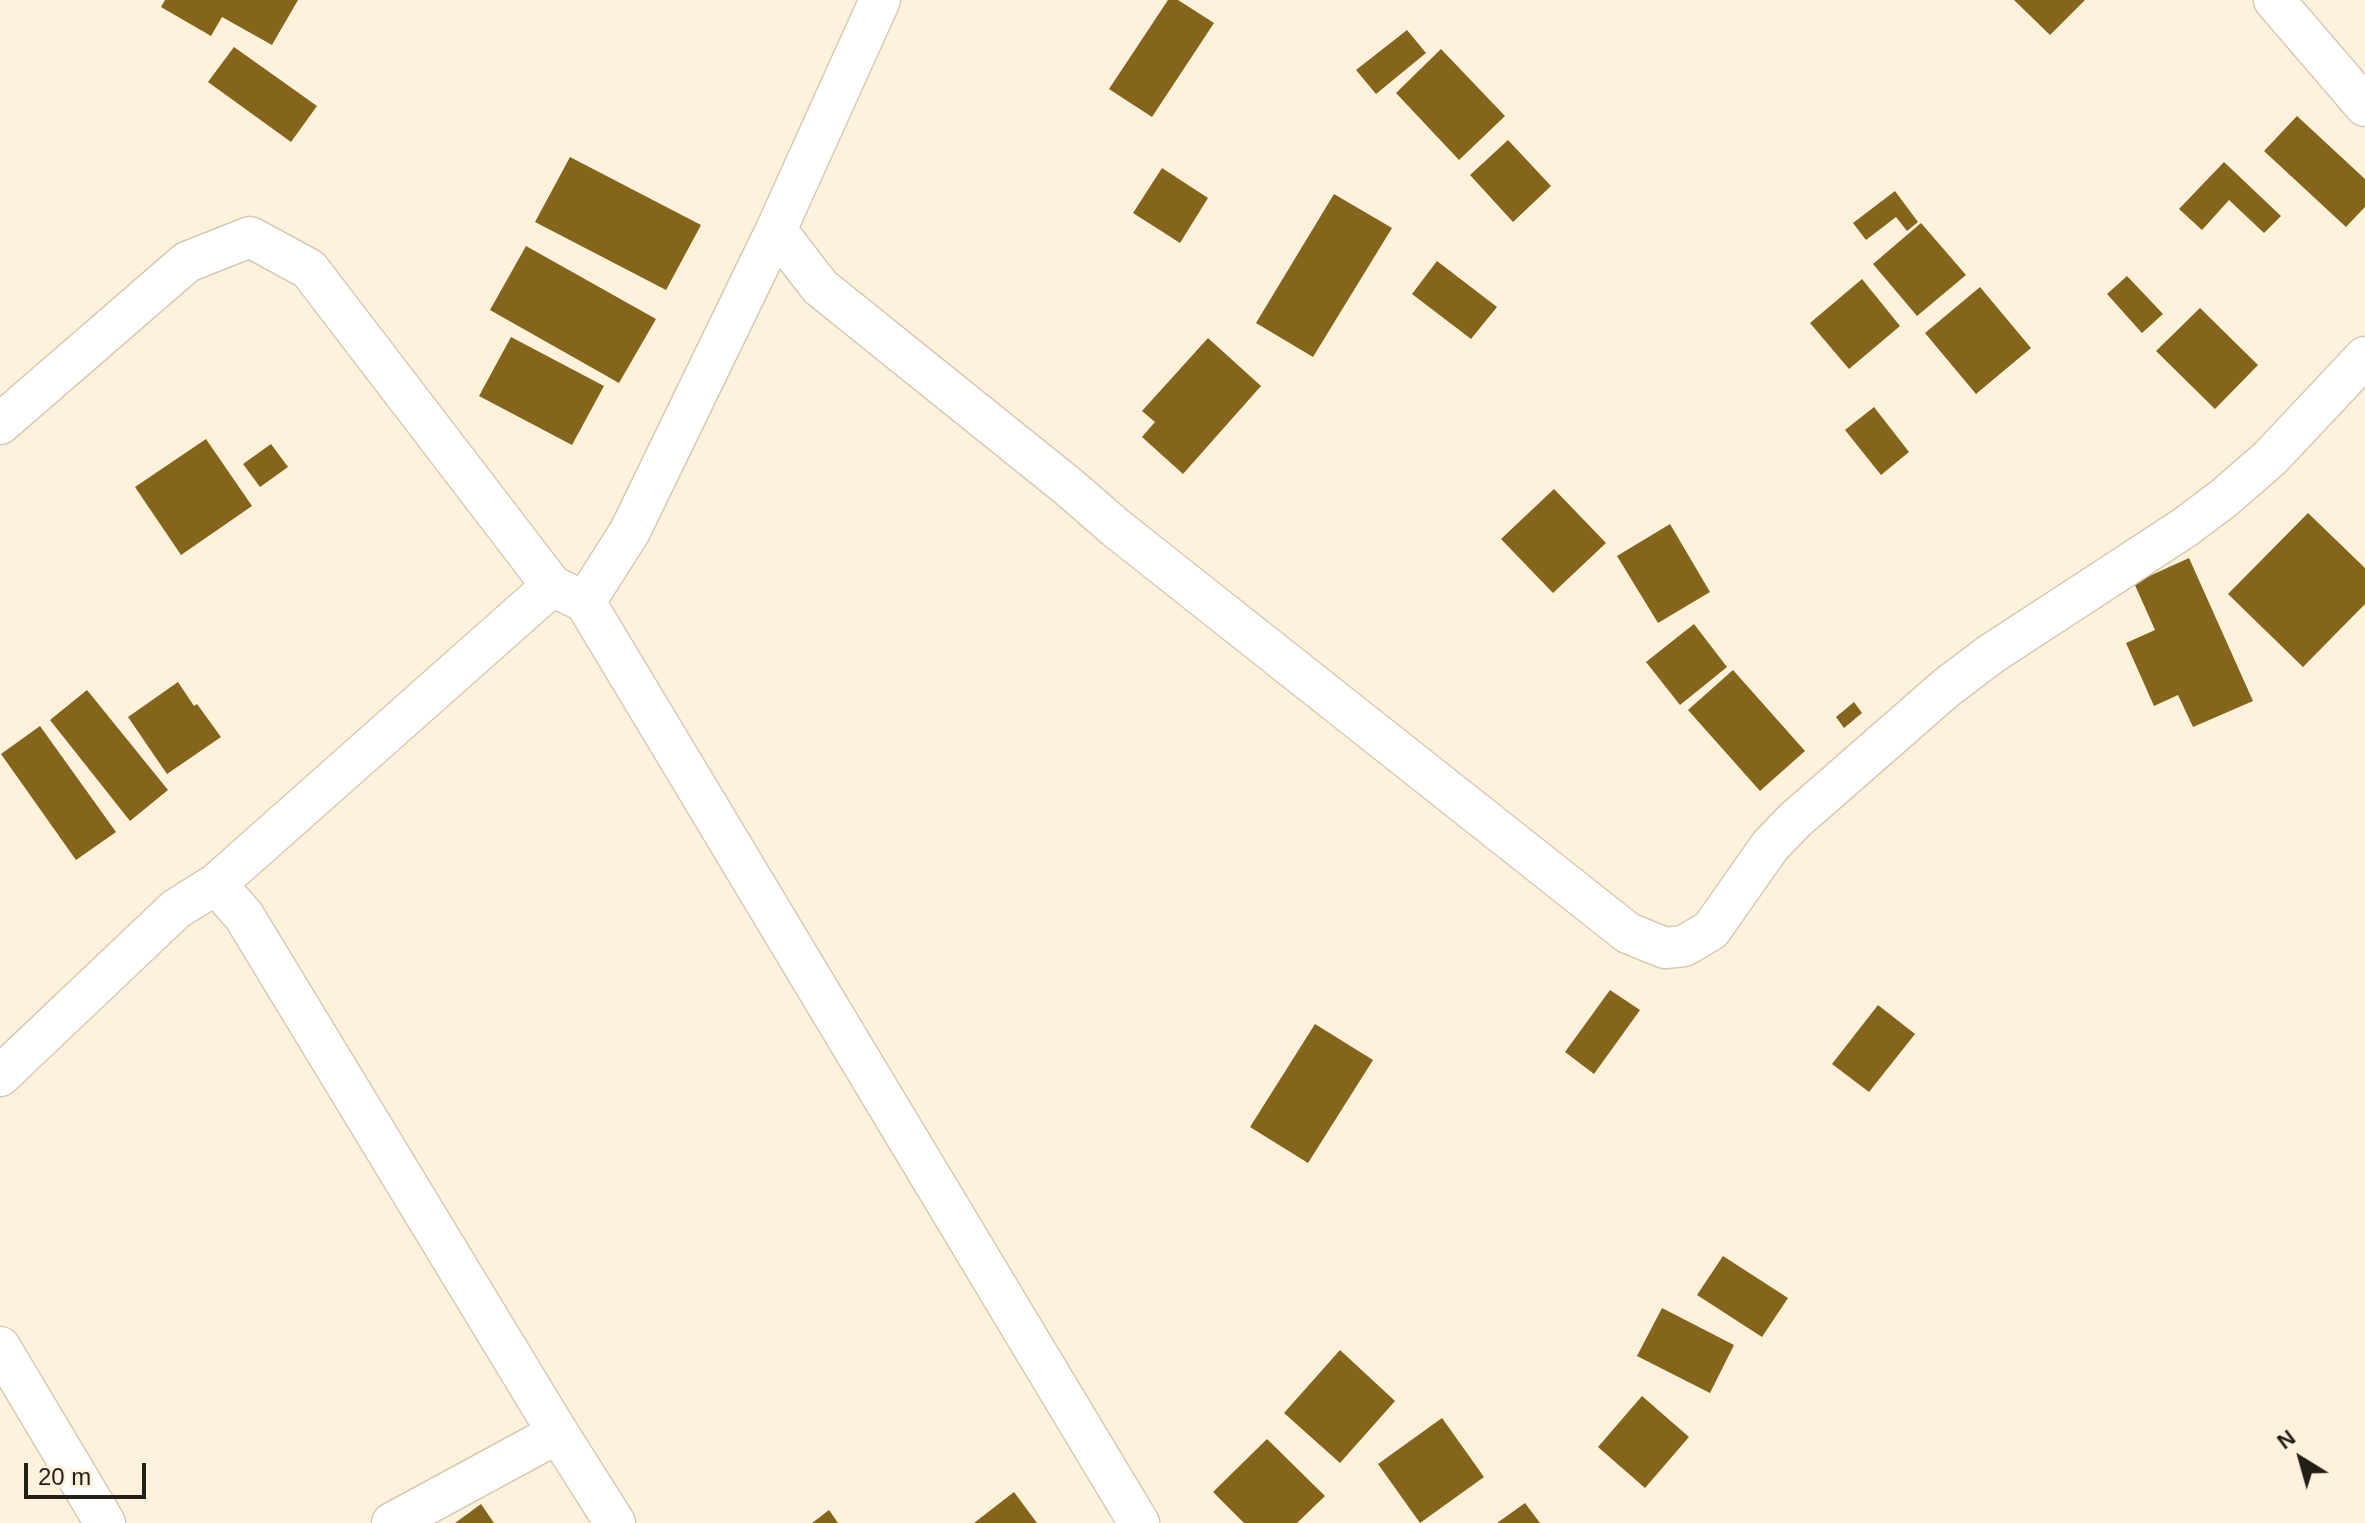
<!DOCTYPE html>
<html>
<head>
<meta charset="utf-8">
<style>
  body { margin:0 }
  #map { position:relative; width:2365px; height:1523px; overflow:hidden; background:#fff2dc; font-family:Helvetica,sans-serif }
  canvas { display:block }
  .north { position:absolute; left:2261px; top:1419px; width:80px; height:80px; -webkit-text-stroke:6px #fff2dc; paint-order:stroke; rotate:323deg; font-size:22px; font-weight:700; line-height:32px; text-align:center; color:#231e16 }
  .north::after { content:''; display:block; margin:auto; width:28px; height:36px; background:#231e16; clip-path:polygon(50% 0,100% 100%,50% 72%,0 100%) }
  .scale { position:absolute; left:24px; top:1463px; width:122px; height:36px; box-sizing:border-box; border:4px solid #231e16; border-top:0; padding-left:10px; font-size:24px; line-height:28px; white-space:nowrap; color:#231e16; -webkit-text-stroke:6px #fff2dc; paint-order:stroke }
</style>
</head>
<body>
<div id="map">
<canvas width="2365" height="1523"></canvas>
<div class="north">N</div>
<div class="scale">20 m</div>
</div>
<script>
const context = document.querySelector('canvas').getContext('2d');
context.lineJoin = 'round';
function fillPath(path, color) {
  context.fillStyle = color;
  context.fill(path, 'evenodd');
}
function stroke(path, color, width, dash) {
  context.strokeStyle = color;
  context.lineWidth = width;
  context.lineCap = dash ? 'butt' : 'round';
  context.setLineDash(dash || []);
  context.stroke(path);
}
fillPath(new Path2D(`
  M165 0H298L272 45 222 17 211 36 161 7Z
  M1168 0H1178L1214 23 1152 117 1109 89Z
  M2014 0H2085L2050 35Z
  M1407 30 1426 53 1376 94 1356 70Z
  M234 47 317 106 291 142 208 82Z
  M1441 49 1505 116 1459 160 1396 93Z
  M2297 116 2365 179V207L2346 227 2264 151Z
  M1508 140 1551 186 1513 222 1470 175Z
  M570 157 701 225 666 290 535 222Z
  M2224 162 2281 216 2264 233 2229 200 2202 230 2179 209Z
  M1162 168 1208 198 1180 243 1133 213Z
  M1895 191 1918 222 1907 231 1896 217 1866 240 1853 223Z
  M1334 194 1392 228 1313 357 1256 323Z
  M1921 223 1966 275 1917 316 1873 264Z
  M526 246 656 319 619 383 490 310Z
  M1437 261 1497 307 1471 339 1412 294Z
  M2127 276 2163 314 2142 333 2107 294Z
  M1862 279 1900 326 1849 369 1810 323Z
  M1980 287 2031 348 1976 394 1925 333Z
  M2200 308 2258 365 2215 409 2156 351Z
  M511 337 604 386 572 445 479 396Z
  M1208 338 1261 386 1183 474 1142 437 1155 422 1142 411Z
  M1874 407 1909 452 1881 475 1845 430Z
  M206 439 252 506 181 555 135 487Z
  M271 444 288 467 260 487 243 464Z
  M1554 489 1606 543 1553 593 1501 539Z
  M2308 513 2365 568V604L2303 667 2228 594Z
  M1670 524 1710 592 1658 623 1617 556Z
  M2189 558 2253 701 2193 727 2178 695 2154 706 2126 643 2155 630 2134 583Z
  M1694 624 1727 667 1680 705 1646 662Z
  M1733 670 1805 751 1760 791 1688 710Z
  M178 682 194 706 197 704 221 737 167 774 128 717Z
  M87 690 168 790 130 821 50 720Z
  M1854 702 1862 713 1844 728 1836 717Z
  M40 726 116 832 76 860 1 754Z
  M1610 990 1640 1010 1594 1074 1565 1052Z
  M1878 1005 1915 1034 1869 1092 1832 1064Z
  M1315 1024 1373 1060 1308 1163 1250 1127Z
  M1723 1256 1788 1298 1762 1337 1697 1295Z
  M1662 1308 1734 1345 1710 1393 1637 1356Z
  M1340 1350 1395 1401 1340 1463 1284 1413Z
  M1642 1396 1689 1437 1645 1488 1598 1447Z
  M1442 1418 1484 1477 1420 1523 1378 1464Z
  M1267 1439 1325 1496 1297 1523H1244L1213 1492Z
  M1014 1492 1037 1523H974Z
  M1525 1503 1540 1523H1497Z
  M481 1504 494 1523H455Z
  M829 1510 838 1523H812Z`), '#85641b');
const minor = new Path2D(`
  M2274 0 2365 106
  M776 230 820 287 1070 488 1116 528 1628 933 1665 948 1684 946 1711 930 1770 846 1795 820 1946 688 1991 654 2184 528 2224 498 2270 458 2365 357
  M0 424 187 262 250 237 309 269 552 586 585 602 1139 1523
  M585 602 630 531 776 230 880 0
  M216 884 244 916 558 1433 615 1523
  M0 1076 176 909 216 884 552 586
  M0 1347 105 1523
  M392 1523 558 1433`);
stroke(minor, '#d6cab4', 43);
stroke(minor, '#fff', 40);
</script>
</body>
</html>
